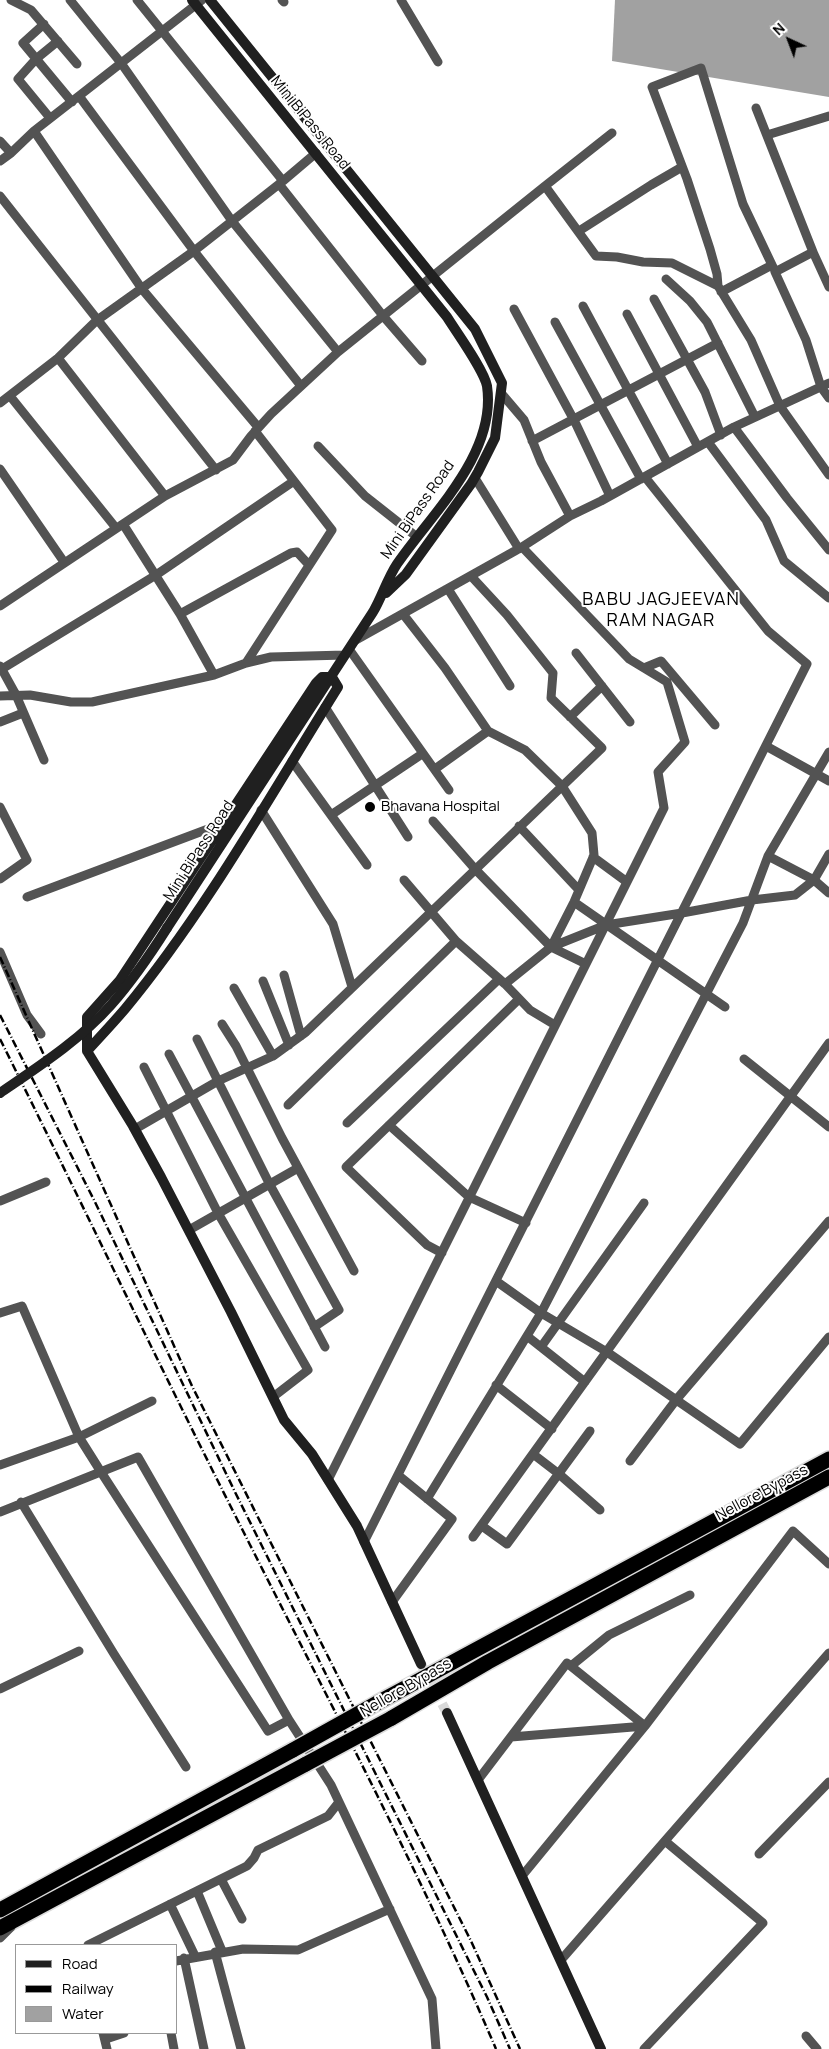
<!DOCTYPE html>
<html>
<head>
<meta charset="utf-8">
<style>
  body { margin:0 }
  #map { position:relative; width:829px; height:2049px; overflow:hidden; background:#fff; font-family:Manrope,sans-serif }
  canvas { display:block }
  .legend { position:absolute; left:15px; top:1944px; width:162px; height:90px; box-sizing:border-box; background:#fff; border:1px solid #999; margin:0; padding:6px 9px; list-style:none; font-size:15px; color:#000 }
  .legend li { display:flex; align-items:center; gap:10px; height:25px }
  .legend b { width:25px; border:1px solid #999 }
  .north { position:absolute; left:764px; top:15px; width:50px; height:50px; -webkit-text-stroke:4px #fff; paint-order:stroke; rotate:317deg; font-size:14px; font-weight:700; line-height:20px; text-align:center; color:#000 }
  .north::after { content:''; display:block; margin:auto; width:18px; height:22px; background:#000; clip-path:polygon(50% 0,100% 100%,50% 72%,0 100%) }
</style>
</head>
<body>
<div id="map">
<canvas width="829" height="2049"></canvas>
<ul class="legend">
<li><b style="height:6px;background:#202020"></b>Road</li>
<li><b style="height:6px;background:#000"></b>Railway</li>
<li><b style="height:14px;background:#a1a1a1"></b>Water</li>
</ul>
<div class="north">N</div>
</div>
<script>
const context = document.querySelector('canvas').getContext('2d');
context.lineJoin = 'round';
function fillPath(path, color) {
  context.fillStyle = color;
  context.fill(path, 'evenodd');
}
function stroke(path, color, width, dash) {
  context.strokeStyle = color;
  context.lineWidth = width;
  context.lineCap = dash ? 'butt' : 'round';
  context.setLineDash(dash || []);
  context.stroke(path);
}
function label(font, color, halo, rows, align = 'center') {
  context.font = font + ' Manrope,sans-serif';
  context.lineWidth = 4;
  context.setLineDash([]);
  context.textBaseline = 'middle';
  context.strokeStyle = halo;
  context.fillStyle = color;
  for (const [text, x, y, turn = 0] of rows) {
    context.save();
    context.translate(x, y);
    context.rotate((+turn || 0) * Math.PI / 180);
    context.textAlign = isNaN(turn) ? turn : align;
    if (halo) context.strokeText(text, 0, 0);
    context.fillText(text, 0, 0);
    context.restore();
  }
}
fillPath(new Path2D(`
  M615 0H829V97L612 61Z`), '#a1a1a1');
stroke(new Path2D(`
  M421 1664 447 1713`), '#d9d9d9', 10, [10, 5]);
const highway = new Path2D(`
  M379 1702 829 1459
  M390 1719 488 1662 829 1477
  M0 1910 293 1750
  M0 1928 306 1764`);
stroke(highway, '#dbdbdb', 18);
stroke(new Path2D(`
  M11 0 31 10 77 64
  M70 0 121 63 232 221 338 352
  M282 0 284 2
  M401 0 438 62
  M44 24 23 43 72 102
  M79 96 194 251 301 386
  M756 108 813 252
  M50 118 18 79 36 59 58 41
  M34 131 142 289 258 427
  M612 133 545 186 596 256 617 257 643 262 672 263 718 286
  M767 135 829 116
  M0 141 11 153
  M0 161 11 153 34 131 202 0
  M283 181 316 153
  M279 184 384 317 422 361
  M0 196 216 470
  M579 231 651 185 682 167
  M772 265 743 204 701 68 652 87 687 179 710 249 717 274 718 286 751 340 780 406 829 475
  M666 279 690 301 707 322 755 417
  M829 287 813 252 775 272 806 340 821 387 829 398
  M721 292 772 265 774 269
  M654 299 705 392 721 435
  M583 306 668 464
  M514 309 575 422 610 496
  M627 314 698 447
  M555 322 641 479
  M58 358 165 496
  M10 396 116 528
  M0 403 58 358 96 321 194 251 283 181 137 0
  M734 427 787 498 829 550
  M532 441 718 343
  M708 442 766 520 784 561 829 598
  M318 446 365 496 417 537
  M0 469 64 562
  M475 478 519 549
  M570 516 601 501 734 427 829 383
  M123 524 180 614 214 675
  M448 589 510 686
  M0 606 165 496 233 460 251 436 271 414 338 352 545 186
  M180 614 291 553 297 552 309 565
  M403 614 445 668 488 731 525 750 562 786 592 833 594 855 574 902 551 947 505 984
  M354 641 522 547 570 516 541 462 524 420 501 393
  M349 649 449 790
  M576 653 630 722
  M246 663 332 530 255 431
  M0 666 16 695 44 760
  M644 668 661 661 715 725
  M2 669 156 575 294 481
  M0 696 30 695 71 702H92L214 675 246 663 271 657 345 655
  M325 707 408 837
  M570 717 602 686
  M0 722 23 713
  M766 746 829 781
  M292 761 367 865
  M435 769 488 731
  M0 807 27 860 0 879
  M261 810 333 924 352 987
  M331 815 422 754
  M433 821 475 869 551 947 586 964
  M519 826 578 889
  M768 856 814 880 829 854
  M593 857 627 882
  M404 880 456 941 505 984 530 1010 555 1025
  M27 897 224 823
  M574 902 725 1007
  M551 947 606 925 682 913 752 900 795 895 814 880 829 893
  M0 952 27 1015 41 1034
  M284 975 301 1036
  M263 981 289 1045
  M234 988 273 1056
  M222 1024 236 1046 282 1138 354 1271
  M197 1039 270 1185 339 1310 314 1327
  M169 1054 325 1347
  M744 1059 829 1127
  M144 1067 218 1213 308 1370 273 1397
  M288 1105 456 941
  M347 1123 499 979
  M389 1125 469 1197 526 1223
  M135 1129 218 1081 273 1056 306 1032 602 748 551 698 553 673 507 615 471 576
  M0 1201 46 1182
  M189 1230 298 1168
  M442 1253 427 1245 346 1167 519 999
  M496 1281 541 1313 607 1352 740 1444 829 1337
  M0 1313 22 1306 79 1437 101 1472 268 1731 289 1720 331 1785 432 1999 436 2049
  M527 1336 585 1382
  M541 1347 644 1203
  M496 1385 552 1429
  M533 1454 559 1474 600 1510
  M630 1461 676 1400 829 1221
  M0 1465 79 1437 152 1401
  M328 1480 664 808 658 772 685 742 667 682 629 659 522 547
  M427 1499 541 1313 743 923 768 856 829 752
  M21 1502 114 1654 186 1767
  M0 1512 138 1457 289 1720
  M482 1526 507 1544 590 1431
  M473 1537 829 1043
  M364 1542 807 664 768 631 645 477
  M392 1602 452 1519 398 1475
  M571 1666 609 1635 690 1595
  M0 1689 79 1651
  M511 1737 645 1726 793 1531 829 1564
  M478 1780 567 1663 645 1726 522 1876
  M759 1854 829 1782
  M221 1879 242 1919
  M197 1891 222 1951
  M170 1904 195 1956
  M0 1938 11 1927
  M88 1945 247 1866 254 1858 258 1850 328 1816 339 1802
  M215 1952 241 2049
  M184 1958 204 2049
  M561 1960 829 1653
  M176 1961 243 1949 298 1950 390 1909
  M103 2033 107 2049
  M171 2033 174 2049
  M806 2036 817 2049
  M106 2039 124 2033
  M644 2049 763 1923 665 1841`), '#535353', 9);
stroke(new Path2D(`
  M210 0 475 329 502 383 495 438 478 472 471 484 406 574 386 593
  M167 928 373 612C382 597 387 579 397 564 432 513 497 454 487 386 484 370 457 333 447 317L192 0
  M87 1051C100 1037 113 1023 125 1009 206 911 271 794 338 687L332 677H322L316 683 120 980 87 1017V1051L133 1126 161 1177 231 1312 284 1420 312 1454 357 1526 421 1664
  M447 1713 601 2049`), '#202020', 10);
stroke(highway, '#000', 15);
stroke(new Path2D(`
  M0 957 192 1386 471 1941 520 2049
  M0 1015 95 1202 235 1492 487 1997 510 2049
  M0 1039C80 1199 157 1361 238 1521 326 1696 419 1869 496 2049`), '#000', 2.5, [8, 2.5, 1, 2.5]);
const highwayBridge = new Path2D(`
  M293 1750 379 1702
  M306 1764 390 1719`);
stroke(highwayBridge, '#dbdbdb', 18, []);
stroke(new Path2D(`
  M0 1093C38 1067 80 1040 111 1005 132 981 150 955 167 928`), '#202020', 10);
stroke(highwayBridge, '#000', 15);
for (const [x, y, r, color] of [
  [370,807,6,"#000"]
]) {
  const dot = new Path2D();
  dot.arc(x, y, r, 0, 2 * Math.PI);
  context.fillStyle = color;
  context.fill(dot);
  stroke(dot, '#fff', 2);
}
label('15px', '#000', '#fff', [
  ["Mini BiPass Road",310,123,51],
  ["Mini BiPass Road",418,510,-55],
  ["Mini BiPass Road",199,851,-57],
  ["Nellore Bypass",762,1493,-28],
  ["Nellore Bypass",406,1688,-30]
]);
label('15px', '#000', '#fff', [
  ["Bhavana Hospital",381,807]
], 'left');
context.letterSpacing = '1px';
label('18px', '#000', '#fff', [
  ["BABU JAGJEEVAN",661,600],
  ["RAM NAGAR",661,621]
]);
context.letterSpacing = '0px';
</script>
</body>
</html>
